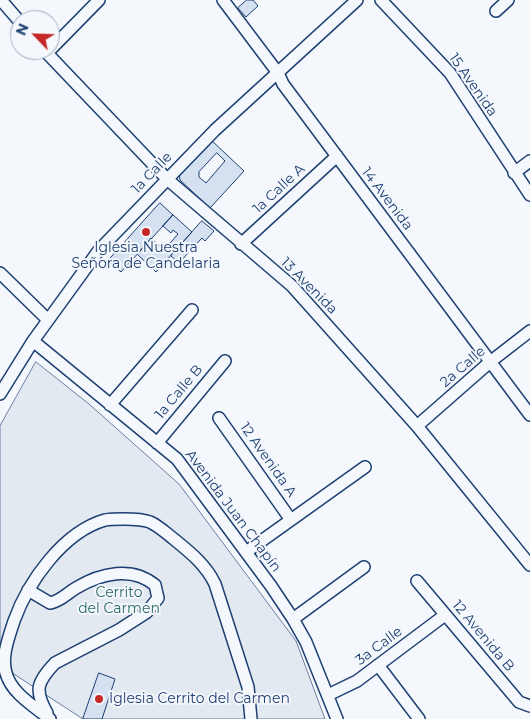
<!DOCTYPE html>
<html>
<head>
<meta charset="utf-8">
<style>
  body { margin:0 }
  #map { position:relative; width:530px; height:719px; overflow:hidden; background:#f4f7fb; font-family:Montserrat,sans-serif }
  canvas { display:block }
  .north { position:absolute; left:10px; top:10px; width:50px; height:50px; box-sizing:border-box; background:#f4f7fb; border:1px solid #9eadc5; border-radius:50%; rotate:294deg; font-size:14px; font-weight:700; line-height:20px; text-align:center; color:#1d3f73 }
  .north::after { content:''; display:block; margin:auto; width:18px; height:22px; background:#c62828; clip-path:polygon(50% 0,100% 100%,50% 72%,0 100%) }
</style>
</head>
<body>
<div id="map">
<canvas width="530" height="719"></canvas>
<div class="north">N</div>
</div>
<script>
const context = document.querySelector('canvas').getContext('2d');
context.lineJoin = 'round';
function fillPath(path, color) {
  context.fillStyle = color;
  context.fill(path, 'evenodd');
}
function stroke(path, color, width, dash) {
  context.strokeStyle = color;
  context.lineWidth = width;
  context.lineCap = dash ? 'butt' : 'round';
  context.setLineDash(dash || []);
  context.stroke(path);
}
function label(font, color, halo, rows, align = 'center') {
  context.font = font + ' Montserrat,sans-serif';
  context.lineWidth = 4;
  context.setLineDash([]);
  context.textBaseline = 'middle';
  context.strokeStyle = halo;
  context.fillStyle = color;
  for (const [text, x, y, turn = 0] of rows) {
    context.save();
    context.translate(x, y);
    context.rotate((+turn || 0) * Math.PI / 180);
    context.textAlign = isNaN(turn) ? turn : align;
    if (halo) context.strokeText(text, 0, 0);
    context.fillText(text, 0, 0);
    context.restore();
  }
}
const green = new Path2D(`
  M36 362 89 404 179 484 296 641 325 719H83L0 665V426Z`);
fillPath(green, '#e3e9f0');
stroke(green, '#687fa3', 1);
const building = new Path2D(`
  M247 0H253L258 6 246 17 238 8Z
  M210 139 244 171 210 208 180 180 179 173ZM217 153 225 161 206 183 199 177V172Z
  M160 203 173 215 121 272 108 261Z
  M173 215 192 232 156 272 137 254 151 238 164 250 178 234 173 230 171 233 163 226Z
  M202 221 214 231 205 241 202 238 179 263 171 256Z
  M99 673 115 679 102 719H83Z`);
fillPath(building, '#d5e0f0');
stroke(building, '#1d3f73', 1);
const minor = new Path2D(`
  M1 0 20 22
  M223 0 278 73 283 84 530 415
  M381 0 450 73 530 195
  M496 11 508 0
  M44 50 167 179 292 286 417 426 530 565
  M47 53 99 0
  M514 173 530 161
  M241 244 337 156
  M0 273 48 320
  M33 341 177 459 271 586 293 619 306 642 337 719
  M0 394 33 341 99 250 215 130 357 0
  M110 405 192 310
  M219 418 291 520
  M417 426 490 362 530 331
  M157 443 225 361
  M246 552 365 467
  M417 581 519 702 530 706
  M28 590 50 603C61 601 66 594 76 588 101 573 132 566 155 585L158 598 147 612 119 630 55 663C37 682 34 690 47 713
  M293 619 364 567
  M378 665 419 719
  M328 695 357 681 445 615
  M50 719C35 707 11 693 6 673 1 656 9 637 14 621 28 582 63 532 105 520 110 519 118 519 124 519 132 519 142 519 150 522 159 526 167 534 175 540 191 553 206 565 215 584L248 687 251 719`);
stroke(minor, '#1d3f73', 14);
stroke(minor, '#f4f7fb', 11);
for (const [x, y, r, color] of [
  [146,232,5,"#c62828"],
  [99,699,5,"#c62828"]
]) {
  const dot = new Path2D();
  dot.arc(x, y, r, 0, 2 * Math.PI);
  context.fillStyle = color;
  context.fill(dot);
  stroke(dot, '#f4f7fb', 2);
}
label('14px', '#1d3f73', '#f4f7fb', [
  ["15 Avenida",473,85,55],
  ["1a Calle",152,173,-46],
  ["1a Calle A",279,189,-43],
  ["14 Avenida",387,199,53],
  ["13 Avenida",309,286,45],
  ["2a Calle",463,367,-41],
  ["1a Calle B",179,392,-50],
  ["12 Avenida A",268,460,55],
  ["Avenida Juan Chapín",233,511,53],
  ["12 Avenida B",483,636,50],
  ["3a Calle",379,646,-37]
]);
label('14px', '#1d3f73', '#f4f7fb', [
  ["Iglesia Nuestra",146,248],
  ["Señora de Candelaria",146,264],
  ["Iglesia Cerrito del Carmen",109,699,"left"]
]);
label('14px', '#2c6c60', '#f4f7fb', [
  ["Cerrito",119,593],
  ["del Carmen",119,609]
]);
</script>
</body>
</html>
